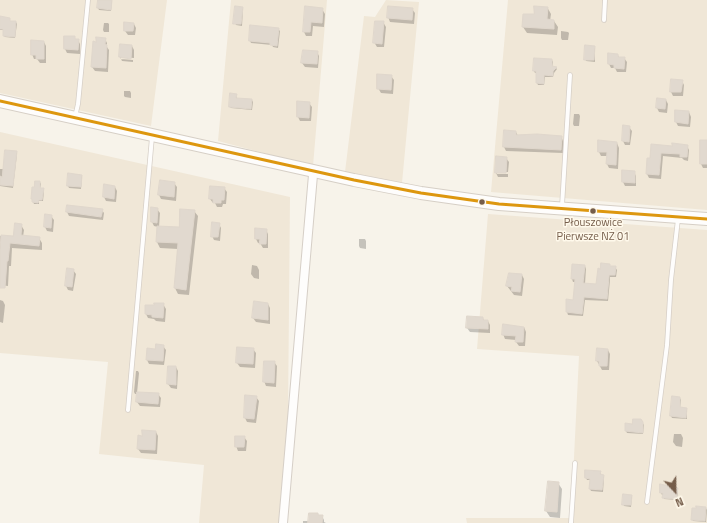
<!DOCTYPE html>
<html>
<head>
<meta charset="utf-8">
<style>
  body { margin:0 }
  #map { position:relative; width:707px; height:523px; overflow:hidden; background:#f7f3ea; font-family:"Titillium Web",sans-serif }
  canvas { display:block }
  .north { position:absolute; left:655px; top:471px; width:40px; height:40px; -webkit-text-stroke:3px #fff9eb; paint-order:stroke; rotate:158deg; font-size:11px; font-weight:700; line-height:16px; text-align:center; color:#755d4a }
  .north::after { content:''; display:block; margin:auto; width:14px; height:18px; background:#755d4a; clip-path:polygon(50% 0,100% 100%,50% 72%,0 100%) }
</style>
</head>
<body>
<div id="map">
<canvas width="707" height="523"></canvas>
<div class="north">N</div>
</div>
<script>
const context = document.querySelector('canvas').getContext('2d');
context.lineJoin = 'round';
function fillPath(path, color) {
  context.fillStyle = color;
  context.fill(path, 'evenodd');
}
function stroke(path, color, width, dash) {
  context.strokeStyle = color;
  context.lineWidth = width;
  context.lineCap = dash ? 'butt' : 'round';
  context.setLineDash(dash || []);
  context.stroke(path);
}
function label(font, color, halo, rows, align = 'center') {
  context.font = font + ' "Titillium Web",sans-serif';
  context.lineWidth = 3;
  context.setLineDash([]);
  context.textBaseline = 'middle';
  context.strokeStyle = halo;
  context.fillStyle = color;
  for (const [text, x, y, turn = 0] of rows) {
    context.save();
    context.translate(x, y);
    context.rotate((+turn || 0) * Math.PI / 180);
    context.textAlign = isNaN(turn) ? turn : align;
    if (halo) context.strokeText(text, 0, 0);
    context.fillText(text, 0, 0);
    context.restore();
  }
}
fillPath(new Path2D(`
  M0 0H167L151 126 0 93Z
  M231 0H327L313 166 218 141Z
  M386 0 419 2 402 183 345 172 364 16 375 17Z
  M508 0H707V210L491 192Z
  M0 132 290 197 287 523H199L204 465 99 454 108 362 0 353Z
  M488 214 707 230V523H467L466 518H571L579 356 477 349Z`), '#f0e7d7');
fillPath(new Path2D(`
  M99 0H111L112 2 111 11 99 10 98 8Z
  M306 7 322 9 325 14 324 27 313 26 312 36H306L304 32Z
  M547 7 551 14 550 21H554L558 27 557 35 527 33 523 27 535 15Z
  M242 8 243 9 242 26 236 25 235 23Z
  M412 9 415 13 414 24 390 22 388 17Z
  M0 18H9L10 22H16L17 24 15 38 5 37 4 36V30H0Z
  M383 22 386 27 384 47H377L374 42Z
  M104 23H108L109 24V32H104L103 30Z
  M134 24 136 28 135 35H128L125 31Z
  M278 29 280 31 278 48 273 47 272 45 251 43 250 41Z
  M561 31 568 32 569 33 568 40H562L561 38Z
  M65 37H74L76 40H78L80 44V54L67 53 65 49Z
  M105 39 107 43V47L109 50 108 72 95 71 92 67 97 43Z
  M44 42 46 46V63H40L37 59H34L32 54Z
  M121 45 132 46 134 50V58L121 57V59L133 60V62L122 61 120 57Z
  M594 47 595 49V62L586 61 585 59Z
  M317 52 319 56 318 68 305 67 302 63Z
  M618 55 619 58H624L627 62 626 72H617L615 68H611L609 64Z
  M535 59 552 60 553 62 552 68H556L557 69 554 73 553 77H545L544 85H538L537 83V73H535L534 71Z
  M391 76 394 80 393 94 381 93 378 88Z
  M682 81 684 85 683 96H673L671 92Z
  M124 91H130L131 93V98L125 97 124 96Z
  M236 95 237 99 252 100 253 102 252 110 231 108 230 107Z
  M658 99 666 100 668 104 667 113 659 112 657 108Z
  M309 103 312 107 311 121H300L298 117Z
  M676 111 689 112 691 117 690 127 678 126 676 122Z
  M574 114H579L580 116 579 126H574L573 124Z
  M629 127 632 131 630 145H625L623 141Z
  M516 132 518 136H561L563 141V153L506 151 504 147Z
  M701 141H707V168H703L701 164Z
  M617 143 619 148 618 169 609 168 607 164 608 156H601L599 152Z
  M652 145 673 147 687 146 689 150 688 161 684 160 682 158 663 156 661 179 649 178 647 174 650 159Z
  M16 152 17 154 13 188 0 186V169H4Z
  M506 158 509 162 508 172H497V174H508V177H498L496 173Z
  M634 172 636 176V186H625L623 182Z
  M69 174 81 175 82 177 81 189 69 188 68 186Z
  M40 182 41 184 40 189H43L44 191 43 201H39V204H34L32 199 35 188Z
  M174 183 177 187 176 201 161 199 159 195Z
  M115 187 117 191 116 202 106 201 104 197Z
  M224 188 227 192 226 204H223L222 207H217L215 203H213L210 199Z
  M68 206 102 210 104 213 103 220 69 216 67 212Z
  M152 208 157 209 160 213 159 227 180 228 194 211 198 216 189 295 178 294 175 288 178 249 160 248 157 242 158 227 154 226 152 222Z
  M51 216 54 220 53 232 47 231 45 227Z
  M219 224 221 228 220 241 214 240 212 236Z
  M21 225 24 230 23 237 39 238 42 243V250L12 248 11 266H9L8 286 0 285V236L14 237Z
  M266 230 268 234V248H263L260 243H258L256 239Z
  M359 239H365L366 241V249L360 248 359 246Z
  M252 265 257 266 259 270V279L254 278 251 274Z
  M609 265 610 267H615L617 270 616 277H610V280L608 301 585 300 583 316 568 315 567 312V300L574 301 576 282H573L572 279 585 266 586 269 585 284 597 285 601 270Z
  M73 270 76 274 73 291 68 290 66 286Z
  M522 275 524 279 522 296 514 295 507 286Z
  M0 300 3 301 5 305 3 323 0 322Z
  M254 303 268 304 270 308V324L256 322 253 318Z
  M163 304 166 309 165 322 156 321 154 319 148 318 146 314V306Z
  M483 318 484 321H488L490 325V333L470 332 467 328Z
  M524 327 526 332 525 346H519L516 342V340L505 339 503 334Z
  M163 346 166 350 164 365 149 364 147 360 156 350Z
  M253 349 256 353 255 368 240 367 237 363Z
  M608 350 610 354 609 370H602L597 361Z
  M274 362 277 366 276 387 266 386 264 381Z
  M176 367 178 371 177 389 171 388 168 384Z
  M136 371H138L139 373 137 393 158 394 161 398 160 407 140 406 137 402 138 394H135L134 392Z
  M256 397 259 401 256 423 247 422 245 418Z
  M680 398 681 400 680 408 686 409 687 411V419L672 418 671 416Z
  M641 420 644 425 643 434 627 433 626 431V424L633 425Z
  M156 432 158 436 157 454 141 453 138 449 143 437Z
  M674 434H681L683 438 682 447 676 446 673 442Z
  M244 437 247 441 246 451H238L236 446Z
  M600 472 601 475 603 476 604 477 603 492 591 491 590 489 591 480H587L586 478Z
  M558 483 562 489 560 518 550 517 546 511Z
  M677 488 678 490 677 500 664 499 663 495H662L661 493Z
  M631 496 632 497 631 507 624 506 623 504Z
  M706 508 707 510 706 522 693 521 692 519 697 509Z
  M318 514 319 516H322L324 520V522L326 523H303V521H309Z`), '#0003');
const building = new Path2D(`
  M98 0H112L111 10 97 8Z
  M235 6 243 7 241 24H233Z
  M305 6 323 8 322 23 311 22 310 32H303Z
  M388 6 413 8 412 20 387 18Z
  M534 6 548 7 547 19 554 20V29L522 27 523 14H534Z
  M0 16 10 18V21H16L15 37 3 36V29H0Z
  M375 21H384L382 44 373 43Z
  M124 22 134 23 133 31H124Z
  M250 25 279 28 277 46 270 45V43L249 41Z
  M64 36H75V39H79L78 50 64 49Z
  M96 37 106 38 105 44 107 45 106 68 91 67 93 41 96 42Z
  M31 40 44 41V59H36V55H31Z
  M120 44 132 45 131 59 119 57Z
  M585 45 595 46 594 60H584Z
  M303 50 318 51 317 64 301 63Z
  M608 53 618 54V57H625L624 69 614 68V65L608 64Z
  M534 58 552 59V66L557 67 553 71V76L544 75V84L536 83V71H533Z
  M377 74 392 75 391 90 377 89Z
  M671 79 683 80 681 92H670Z
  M230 93 237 94 236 98 252 99 251 109 229 107Z
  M657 98 666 99 665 109 656 108Z
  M297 101 310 102 309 118 297 117Z
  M675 110 689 111 688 124 675 122Z
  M623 125 630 126 629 142 622 141Z
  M504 130 516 131V135L537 134 562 136 561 150 503 147Z
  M598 140 617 142 616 165 606 164 607 152H598Z
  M700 140H707V164H700Z
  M672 143 688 145 687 157H680V154L661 153 659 175 646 174 647 158H650L651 144 672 146Z
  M5 150 17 151 13 186 0 185V176L2 177Z
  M496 156 507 157 506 173H495Z
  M622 170 635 171V183L622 182Z
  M68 173 82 175 81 187 67 186Z
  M160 180 175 182 174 197 158 195Z
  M35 181H40V188H44L42 200H39L38 203 32 202V199H31L32 187H34Z
  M104 184 115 186 114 199 103 197Z
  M210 186 225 187 224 200H221V203H213V199H209Z
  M67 205 103 209 101 217 66 212Z
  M151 207 158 208 157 223 151 222Z
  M180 209 195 210 186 290 174 288 178 243 156 242 157 226 179 227Z
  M45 214 52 215 51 228 44 227Z
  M212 222 220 223 218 237H211Z
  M15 223 22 224 21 235 40 237 39 246 10 243 8 261H7L5 288H0V250L1 235 13 236Z
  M255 228 267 229 266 244H259L260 239H255Z
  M601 263 610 264V266H616L615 275H609V277L607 299 584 297 582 314 566 312V299L573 300 575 279H571L572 264 585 265 583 283 596 284 598 268 600 269Z
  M67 268 74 269 72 287 65 286Z
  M509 273 522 274 520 292 511 291 512 287 506 286Z
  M254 301 268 303V320L252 318Z
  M154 303H164L163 318 152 317V315L145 314V305H154Z
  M467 316 483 317V320H488V329L466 328Z
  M503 324 524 327 523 342H515L516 336 502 335Z
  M156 344 164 345 163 361 146 360 147 348 155 349Z
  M237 347 254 348 253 364 236 363Z
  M597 348 608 349 607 366H599V361H596Z
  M264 361H275L274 383 263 382Z
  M168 366H176V385L167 384Z
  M137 392 159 393 158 404 136 402Z
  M245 395 257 396 254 419 244 418Z
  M672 396 680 397V407L687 408 686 418 670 416Z
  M633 419H641L643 422V433L625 431V423L632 424Z
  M142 430 156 431 155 450 137 449 138 435 142 436Z
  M235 436H245L244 447H235Z
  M585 470 601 471 600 474 604 475 602 490 589 489 590 479 585 478Z
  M548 481 559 482 557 512 545 511Z
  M660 484 678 488 676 499 662 498 663 493H660Z
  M623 494 632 495 631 505H622Z
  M696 506 706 507 705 521 691 520 692 508H696Z
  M309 513H318V515H323L322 523H308Z`);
fillPath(building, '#e1d9cf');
stroke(building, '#e0d7cc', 1);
const service = new Path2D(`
  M604 20 605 0
  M75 117 78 104 88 0
  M562 206 570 75
  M128 410 152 137
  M647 502 667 345 671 280 678 219
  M571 523 575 463`);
const minor = new Path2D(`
  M283 523 313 175 314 171`);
const secondary = new Path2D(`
  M0 101 354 180 421 193 499 204 707 219`);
stroke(service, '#d6cfc7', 5.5);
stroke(minor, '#d6cfc7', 10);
stroke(secondary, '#d6cfc6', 14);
stroke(service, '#fefdfc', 4);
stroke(minor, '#fefdfc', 8);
stroke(secondary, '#fefdfc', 12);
stroke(new Path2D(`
  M0 101 354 180 421 193 499 204 707 219`), '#dd970f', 3);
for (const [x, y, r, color] of [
  [482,202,3.5,"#755d4a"],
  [593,211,3.5,"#755d4a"]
]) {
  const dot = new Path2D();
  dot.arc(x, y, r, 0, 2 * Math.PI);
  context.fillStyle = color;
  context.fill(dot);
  stroke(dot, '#fff9eb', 1.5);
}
label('11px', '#755d4a', '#fff9eb', [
  ["Płouszowice",593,223],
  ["Pierwsze NŻ 01",593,237]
]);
</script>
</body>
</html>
